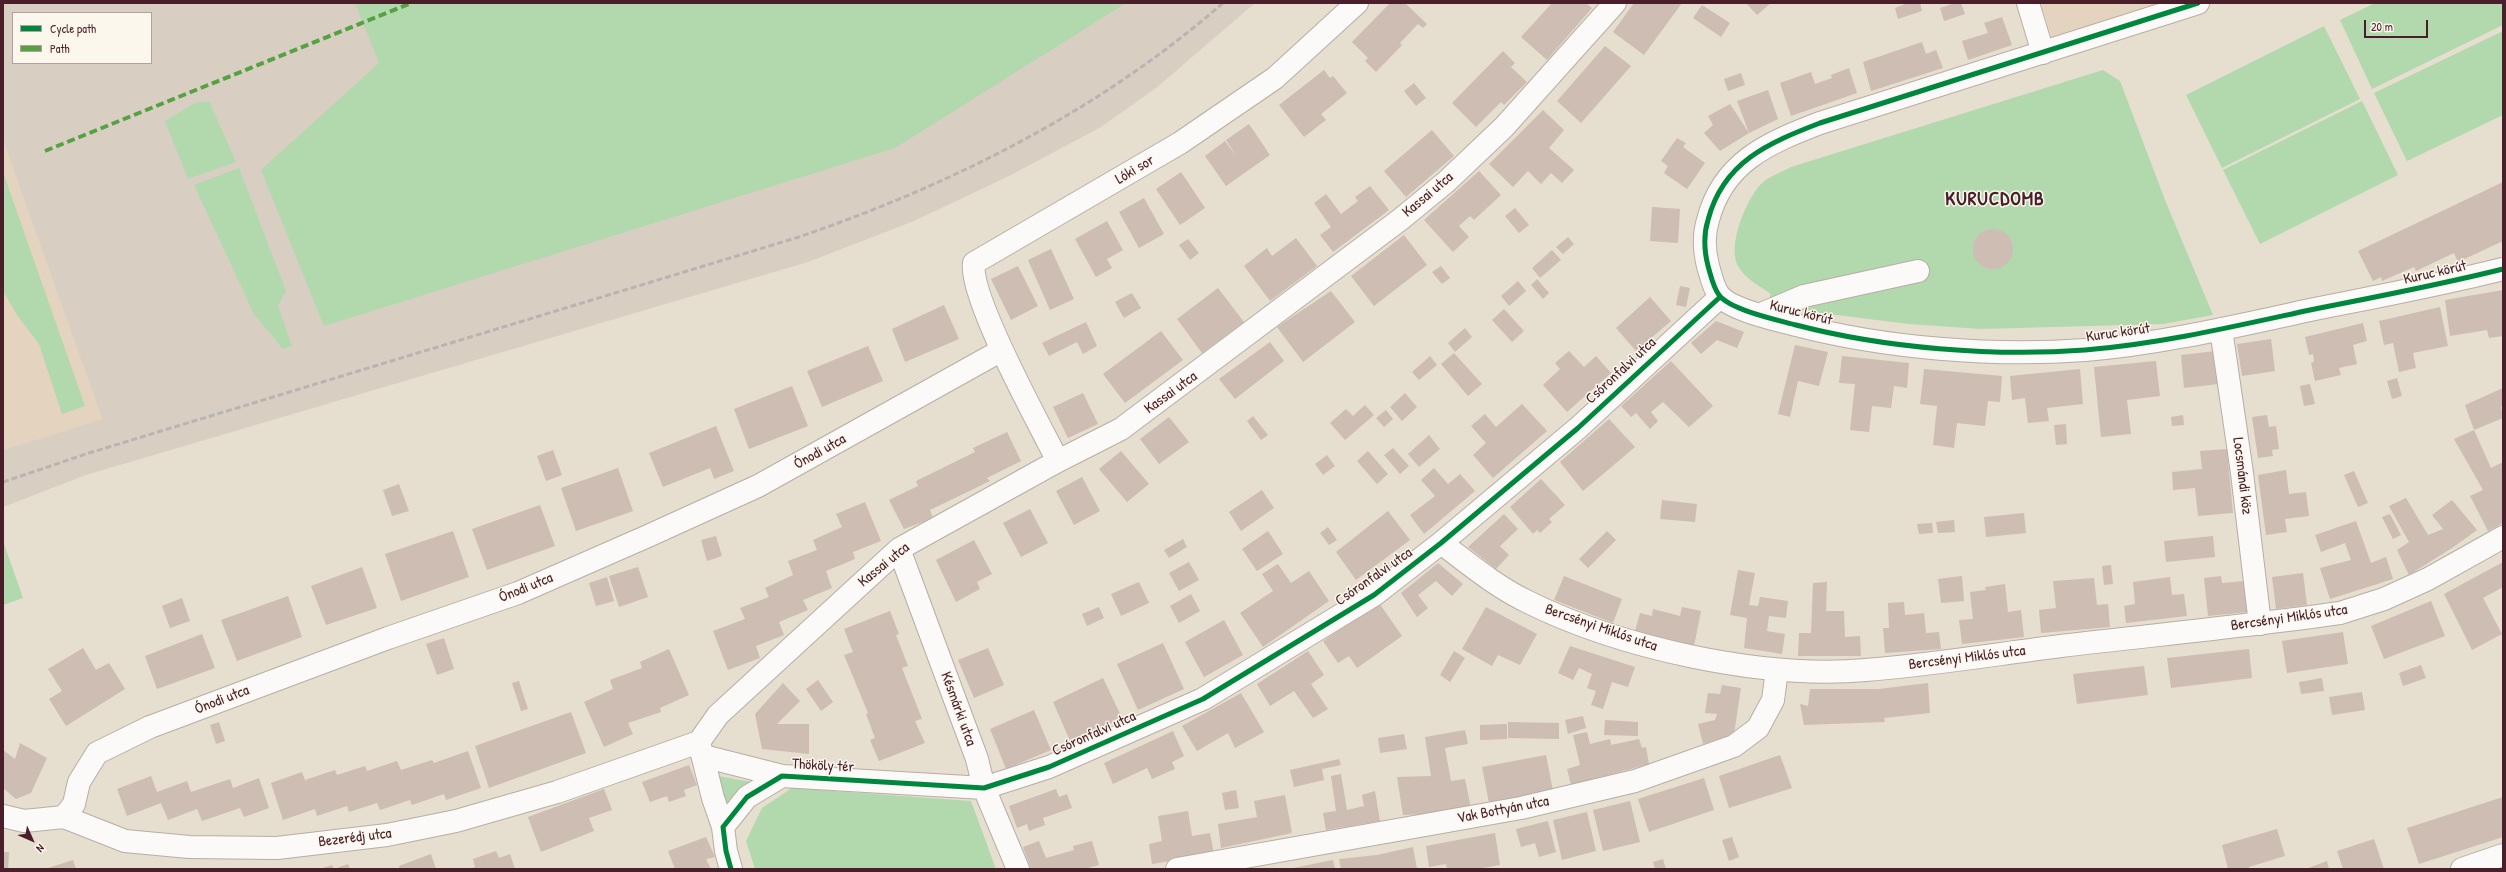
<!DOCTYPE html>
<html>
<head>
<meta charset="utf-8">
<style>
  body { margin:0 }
  #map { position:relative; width:2506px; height:872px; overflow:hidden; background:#e6dece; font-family:"Patrick Hand",sans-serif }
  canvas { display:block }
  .frame { position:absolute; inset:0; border:4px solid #4a1f2b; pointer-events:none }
  .legend { position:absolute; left:12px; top:12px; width:140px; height:52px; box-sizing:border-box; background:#fbf7ec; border:1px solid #b4a19f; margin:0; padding:5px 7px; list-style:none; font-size:12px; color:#4a1f2b }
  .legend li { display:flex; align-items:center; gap:8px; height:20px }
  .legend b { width:20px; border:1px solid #b4a19f }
  .north { position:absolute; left:12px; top:820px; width:40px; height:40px; -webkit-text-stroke:3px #fbf7ec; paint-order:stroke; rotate:135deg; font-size:11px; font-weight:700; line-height:16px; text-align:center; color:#4a1f2b }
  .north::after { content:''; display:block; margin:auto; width:14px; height:18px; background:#4a1f2b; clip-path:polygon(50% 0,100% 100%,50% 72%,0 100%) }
  .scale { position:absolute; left:2364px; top:20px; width:64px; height:18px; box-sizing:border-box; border:2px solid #4a1f2b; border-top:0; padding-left:5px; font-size:12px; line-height:14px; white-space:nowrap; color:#4a1f2b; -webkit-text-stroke:3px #fbf7ec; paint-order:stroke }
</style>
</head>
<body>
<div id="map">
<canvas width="2506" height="872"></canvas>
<div class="frame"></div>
<ul class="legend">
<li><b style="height:5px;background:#00873e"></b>Cycle path</li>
<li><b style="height:5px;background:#56a243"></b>Path</li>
</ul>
<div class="north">N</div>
<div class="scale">20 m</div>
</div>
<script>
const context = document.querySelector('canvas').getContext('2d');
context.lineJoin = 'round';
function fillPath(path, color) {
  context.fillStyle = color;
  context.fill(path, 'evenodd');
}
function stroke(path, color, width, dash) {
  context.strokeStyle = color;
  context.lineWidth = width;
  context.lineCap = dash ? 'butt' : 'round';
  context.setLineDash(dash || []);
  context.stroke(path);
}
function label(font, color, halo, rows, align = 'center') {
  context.font = font + ' "Patrick Hand",sans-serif';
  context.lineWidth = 3;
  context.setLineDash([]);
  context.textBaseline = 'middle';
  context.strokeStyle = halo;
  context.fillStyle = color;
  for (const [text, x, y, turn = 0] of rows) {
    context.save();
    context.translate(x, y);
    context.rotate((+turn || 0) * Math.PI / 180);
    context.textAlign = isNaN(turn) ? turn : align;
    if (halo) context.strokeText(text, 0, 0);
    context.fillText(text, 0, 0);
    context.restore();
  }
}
fillPath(new Path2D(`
  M2041 3H2162L2053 41Z
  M3 140 102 419 3 450Z`), '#e4d3be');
fillPath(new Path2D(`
  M3 3H1255L1156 88 1101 127 1009 176 914 221 808 262 86 475 3 507V450L102 419 3 140ZM13 13H151V63H13Z`), '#d8cfc2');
fillPath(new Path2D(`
  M355 3H1126L895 148 324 326 261 170 379 63Z
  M2375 3H2503V25L2372 89 2340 20Z
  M2324 26 2360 99 2222 168 2186 95Z
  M2503 31V115L2407 161 2374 93Z
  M2103 70 2120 81 2165 200 2213 315 2163 324 1981 329 1909 324 1765 306 1771 294C1761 287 1744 278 1738 266 1727 245 1746 200 1761 184 1768 177 1782 172 1791 167Z
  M209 101 236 162 188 179 165 121 195 103Z
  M2362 101 2398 175 2260 244 2223 170Z
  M239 168 286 291 278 306 292 346 283 349 254 314 194 185Z
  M3 172 85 406 62 414 39 344 17 315 3 291Z
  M3 541 23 598 3 605Z
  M718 776 751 782 725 808Z
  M792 788 971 801 996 869H755L746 841 762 808Z`), '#b2d8ae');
fillPath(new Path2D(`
  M1390 3H1405L1427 24 1423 28 1418 24 1400 43 1402 45 1376 72 1365 61 1368 58 1352 42Z
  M1552 3H1586L1592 8 1547 60 1521 37Z
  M1634 3H1682L1644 55 1613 32Z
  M1746 3H1771L1757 15Z
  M1908 3H1920L1922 11 1898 19 1895 8Z
  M1955 3H1961L1965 14 1944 21 1940 8Z
  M1702 5 1730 23 1721 37 1693 18Z
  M2002 17 2012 45 1968 60 1962 41 1988 33 1984 23Z
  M1922 42 1926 54 1936 50 1943 68 1871 91 1863 62Z
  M1605 46 1631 66 1581 123 1557 101Z
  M1503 51 1515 63 1511 67 1527 82 1504 105 1501 102 1476 127 1452 103Z
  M1849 68 1857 93 1791 116 1780 83 1811 72 1815 84 1832 78 1831 75Z
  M1324 70 1330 78 1333 76 1347 93 1321 114 1326 120 1304 137 1279 105Z
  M1741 73 1745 85 1728 91 1724 79Z
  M1414 83 1426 98 1416 106 1404 91Z
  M1768 90 1778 119 1749 133 1720 151 1704 133 1713 125 1708 116 1730 104 1749 133 1737 101Z
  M1543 110 1564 130 1549 148 1574 170 1562 183 1551 173 1541 184 1528 171 1513 187 1489 164Z
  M1249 124 1270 155 1226 186 1205 156 1225 141 1237 157 1226 140Z
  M1432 130 1454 156 1406 197 1384 171Z
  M1677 138 1686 143 1683 147 1705 163 1687 189 1664 173 1668 166 1661 161Z
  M1479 171 1501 195 1474 220 1470 216 1459 226 1469 237 1453 252 1424 220Z
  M1181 172 1205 208 1180 225 1156 189Z
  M2503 182V241L2458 262 2454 253 2416 271 2414 267 2382 281 2381 277 2373 281 2358 251Z
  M1370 186 1389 210 1333 252 1320 235 1331 227 1314 203 1326 194 1341 214 1358 201 1355 197Z
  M1144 198 1164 234 1139 248 1119 212Z
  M1652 207 1680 209 1678 243 1650 241Z
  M1515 208 1529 225 1519 233 1505 216Z
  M1107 221 1123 250 1107 259 1112 268 1096 277 1075 239Z
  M1973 249a20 20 0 1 1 40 0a20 20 0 1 1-40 0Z
  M1404 235 1427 265 1374 306 1351 276Z
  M1568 237 1574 244 1563 254 1556 247Z
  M1296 238 1317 266 1270 301 1244 266 1267 248 1272 256Z
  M1188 239 1199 253 1190 260 1179 245Z
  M1051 249 1074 299 1050 310 1028 260Z
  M1552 250 1561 260 1540 278 1532 268Z
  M1018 266 1038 306 1011 320 991 279Z
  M1441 266 1450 278 1442 284 1432 272Z
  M1537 279 1549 293 1543 299 1531 285Z
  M1518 281 1526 291 1509 306 1501 296Z
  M1680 286 1690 288 1686 307 1676 305Z
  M1218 288 1244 322 1202 353 1177 319Z
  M2503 290V336L2489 338 2487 330 2450 336 2445 300Z
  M1331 291 1355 322 1303 362 1277 327Z
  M1132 293 1141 308 1124 318 1115 302Z
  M1650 297 1671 321 1636 351 1616 328Z
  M944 305 959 339 905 362 892 329Z
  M2440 307 2448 346 2413 353 2416 368 2399 372 2393 343 2384 345 2379 321Z
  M1504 309 1524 331 1512 342 1492 320Z
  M1716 321 1744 332 1737 348 1717 340 1701 354 1691 343Z
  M1086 322 1097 346 1083 354 1077 342 1049 356 1042 343Z
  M2363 323 2367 341 2353 345 2357 364 2339 368 2341 375 2315 381 2311 363 2314 362 2313 354 2309 355 2305 337Z
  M1465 328 1472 337 1455 352 1448 343Z
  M1161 331 1183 360 1125 403 1103 374Z
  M2271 339 2275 371 2242 376 2237 344Z
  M1270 342 1284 361 1235 399 1219 379Z
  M1795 345 1828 352 1819 386 1798 381 1790 417 1778 414Z
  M868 346 883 381 822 407 807 371Z
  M1569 351 1584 367 1596 356 1611 373 1567 412 1543 385 1560 369 1555 363Z
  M2216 351 2219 384 2184 388 2181 355Z
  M1454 353 1482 384 1468 396 1441 364Z
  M1430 356 1437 365 1419 380 1412 372Z
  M1842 356 1909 363 1907 388 1894 386 1891 408 1872 406 1869 432 1850 430 1855 384 1839 383Z
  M1671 361 1713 406 1689 427 1663 402 1651 412 1658 421 1650 429 1636 413 1631 417 1621 406Z
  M2156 361 2160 396 2127 400 2131 434 2101 437 2094 367Z
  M1924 369 2002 376 2000 402 1988 401 1985 426 1957 423 1954 448 1933 445 1937 406 1920 404Z
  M2080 369 2083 404 2047 408 2049 421 2028 423 2025 398 2012 400 2010 376Z
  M2397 378 2402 396 2392 399 2387 381Z
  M2310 384 2315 404 2304 406 2300 386Z
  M792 386 808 426 749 449 734 409Z
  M2503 388V406L2501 407 2503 418 2474 430 2465 405Z
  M1083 393 1098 424 1068 438 1053 407Z
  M1405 393 1417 407 1402 421 1390 407Z
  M1522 404 1547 431 1493 478 1473 455 1486 443 1471 426 1485 414 1496 427Z
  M1365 405 1374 415 1345 440 1330 423 1346 409 1353 416Z
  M1386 410 1393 419 1384 427 1376 418Z
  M2183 415 2184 425 2172 426 2171 417Z
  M2267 415 2269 427 2276 426 2279 449 2272 450 2273 456 2258 458 2252 417Z
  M1253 416 1268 435 1261 440 1247 421Z
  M1169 417 1189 442 1159 464 1140 439Z
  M1609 419 1635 447 1583 491 1560 462Z
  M2066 424 2067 444 2056 445 2054 425Z
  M716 426 734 471 714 479 710 468 663 487 649 453Z
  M2474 430 2491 468 2503 462V523L2488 531 2470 496 2483 490 2454 439Z
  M1007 432 1021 461 987 478 990 481 930 510 933 518 904 529 889 500 918 486 916 481 975 452 973 448Z
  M1429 435 1440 449 1419 467 1408 454Z
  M1393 448 1409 466 1400 474 1384 455Z
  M2227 449 2233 513 2198 516 2195 488 2173 490 2172 472 2202 469 2200 451Z
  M553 450 562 475 546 481 537 456Z
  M1121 451 1149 484 1127 502 1099 469Z
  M1368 451 1388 474 1377 484 1357 461Z
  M1327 455 1335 466 1323 475 1315 464Z
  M618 468 633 511 576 531 561 488Z
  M1434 468 1448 484 1460 474 1475 491 1424 534 1410 515 1435 496 1421 480Z
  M2286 470 2289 494 2306 492 2309 516 2285 519 2287 532 2266 535 2258 475Z
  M2354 471 2368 503 2358 507 2344 475Z
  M1082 477 1100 511 1074 525 1056 491Z
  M1541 479 1565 505 1549 519 1552 522 1540 533 1537 530 1533 534 1510 507Z
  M399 484 409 511 392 516 383 490Z
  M1262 490 1274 508 1241 531 1229 512Z
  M2406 498 2428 535 2443 529 2432 515 2452 500 2477 530 2455 546 2409 575 2397 550 2409 542 2389 506Z
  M1662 500 1697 504 1695 522 1660 519Z
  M865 502 881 541 853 552 855 559 826 571 832 588 803 600 808 610 779 622 784 635 756 646 760 658 728 670 713 631 745 619 740 608 769 597 765 588 793 575 788 561 817 550 813 540 842 527 836 514Z
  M540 505 555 546 487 570 472 529Z
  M1030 509 1048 543 1021 557 1003 523Z
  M1388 511 1410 540 1356 580 1336 552Z
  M2024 513 2026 533 1986 537 1984 517Z
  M1504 514 1518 529 1500 546 1509 555 1496 569 1468 547Z
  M2390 514 2401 535 2393 539 2382 517Z
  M1954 520 1955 532 1938 533 1936 522Z
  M2356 521 2371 563 2386 557 2393 579 2330 599 2320 568 2351 560 2345 543 2321 552 2315 535Z
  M1932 523 1933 533 1919 534 1917 524Z
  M1328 527 1337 540 1329 545 1320 533Z
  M453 531 469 577 401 601 385 554Z
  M1268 531 1283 554 1257 571 1242 549Z
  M1607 531 1616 540 1588 568 1579 559Z
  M716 536 722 556 707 561 701 540Z
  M2213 536 2215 557 2166 562 2164 541Z
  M1183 539 1187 547 1169 558 1164 550Z
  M974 540 992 574 977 582 980 589 956 602 936 560Z
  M1189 562 1199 580 1179 591 1169 573Z
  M2503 562V587L2483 598 2502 634 2472 650 2444 594Z
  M1438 563 1463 584 1452 596 1436 581 1418 595 1428 608 1417 617 1401 593Z
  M1278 564 1291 583 1309 571 1329 601 1263 647 1240 613 1273 591 1262 574Z
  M2111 565 2113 584 2104 585 2102 566Z
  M362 567 377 608 326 625 311 586Z
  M638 567 648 597 619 607 609 576Z
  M1738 570 1755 573 1749 605 1758 606 1760 597 1788 601 1786 618 1769 616 1767 631 1785 634 1782 654 1744 648 1747 618 1730 615Z
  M2303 573 2307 605 2276 609 2272 577Z
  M1564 576 1622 599 1613 623 1554 600Z
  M1962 576 1964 601 1941 603 1938 579Z
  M2221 576 2222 583 2245 581 2248 612 2208 616 2204 578Z
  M607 577 614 601 596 606 589 583Z
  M2170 577 2172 595 2184 594 2187 616 2126 623 2124 606 2135 604 2133 582Z
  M2094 578 2097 605 2108 604 2110 627 2041 633 2039 610 2056 608 2053 581Z
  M1139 582 1149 603 1121 616 1111 594Z
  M1827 582 1826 611H1844L1845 637 1860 636 1861 656H1798L1799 633H1811L1813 583Z
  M2005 584 2008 612 2021 610 2024 637 1962 644 1959 620 1973 619 1970 592 1986 590 1985 587Z
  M1191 594 1200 611 1179 623 1170 606Z
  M288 596 302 637 237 661 221 620Z
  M182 598 190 621 170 628 162 606Z
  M2431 601 2445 636 2384 659 2371 626Z
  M1904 602 1905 615 1924 613 1926 633 1939 632 1941 649 1885 653 1883 628H1889L1888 603Z
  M1379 603 1402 636 1357 668 1349 656 1338 663 1323 641Z
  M1099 607 1104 618 1087 626 1082 614Z
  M1486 607 1537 634 1520 665 1498 655 1492 666 1462 649Z
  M1682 607 1701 611 1694 646 1635 631 1640 613 1652 616 1653 609 1680 616Z
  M890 611 899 634 896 635 908 666 902 668 922 719 915 721 925 743 879 761 870 740 875 738 866 714 868 713 844 655 853 652 844 629Z
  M1224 620 1243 655 1204 677 1185 642Z
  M2343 632 2348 664 2287 673 2282 641Z
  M202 634 215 668 157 689 145 656Z
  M444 638 454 669 437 675 426 644Z
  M1163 643 1184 689 1138 710 1117 664Z
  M1570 646 1635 667 1628 687 1612 682 1603 709 1591 705 1596 691 1587 688 1592 674 1579 668 1573 680 1558 673Z
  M83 648 96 670 109 663 125 689 66 726 49 699 62 691 48 669Z
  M988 648 1004 685 974 698 958 660Z
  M669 649 689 695 660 708 661 712 628 723 633 734 604 747 584 702 613 689 610 680 642 668 640 662Z
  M2249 649 2252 678 2171 688 2167 658Z
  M1308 651 1324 675 1311 684 1328 709 1313 718 1294 691 1270 706 1257 684Z
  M1454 651 1465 658 1450 682 1440 675Z
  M2421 665 2426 678 2403 686 2399 673Z
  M2144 666 2148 695 2077 704 2073 674Z
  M1103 678 1122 718 1071 743 1053 702Z
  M2322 678 2324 691 2301 694 2299 682Z
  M818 680 833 702 821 711 806 689Z
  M519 681 528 709 521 711 512 683Z
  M783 683 800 701 777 724H809V754L762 749 755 714Z
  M1928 683 1930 713 1884 718 1885 722 1804 725 1800 704 1808 706 1810 689H1878Z
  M1722 685 1741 688 1734 734 1703 744 1698 724 1715 720 1717 714 1705 713 1708 693 1720 694Z
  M2362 692 2365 710 2332 715 2329 697Z
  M1241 693 1264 732 1235 748 1228 733 1197 751 1182 726Z
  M1034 710 1051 750 1006 769 990 729Z
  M571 712 586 753 489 788 475 746Z
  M1583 716 1586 728 1568 734 1565 720Z
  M1605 720 1638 722V736L1604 735Z
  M219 722 225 741 216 744 210 725Z
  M1508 722 1559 723V739L1508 738Z
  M1507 724V739L1480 740V725Z
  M1465 730 1468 744 1445 748 1451 781 1465 779 1471 808 1437 814 1403 815 1397 777 1431 776 1425 737Z
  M1173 731 1184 756 1172 762 1175 769 1152 779 1147 768 1113 784 1104 763Z
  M1587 732 1590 744 1610 739 1611 745 1639 739 1642 748 1646 747 1649 764 1571 785 1567 769 1580 765 1573 735Z
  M1404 734 1407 749 1380 753 1378 738Z
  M20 743 47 758 31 793 16 799 3 788V750L15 759Z
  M468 751 481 788 446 800 444 794 412 805 410 800 380 810 377 803 349 812 347 806 317 816 315 809 283 820 271 783 302 772 305 780 335 770 337 775 365 766 367 771 397 761 401 770 432 760 434 763Z
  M1546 755 1553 791 1489 803 1482 767Z
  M1780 755 1792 788 1729 808 1719 776Z
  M1339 759 1341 765 1322 769 1324 780 1294 787 1290 770Z
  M689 765 697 785 684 790 686 796 669 802 667 796 650 802 642 782Z
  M1341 774 1347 810 1364 806 1362 795 1375 791 1380 821 1326 830 1323 813 1336 811 1331 776Z
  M151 776 157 792 187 781 191 792 230 779 233 788 259 778 269 808 244 817 240 808 202 821 197 809 168 820 161 803 127 816 117 789Z
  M1704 778 1714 810 1649 832 1638 799Z
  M604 789 612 810 589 818 594 831 541 852 528 817Z
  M1056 789 1059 797 1067 794 1072 808 1043 818 1045 825 1029 831 1027 824 1017 828 1009 806Z
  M1236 790 1239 808 1225 810 1222 793Z
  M1285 795 1292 833 1221 848 1218 824 1257 817 1254 801Z
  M2503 797V837L2419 864 2407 828Z
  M1630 801 1640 842 1603 851 1593 810Z
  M1188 811 1192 836 1210 833 1214 854 1152 864 1149 844 1162 841 1158 816Z
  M1587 812 1596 851 1562 860 1553 820Z
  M1548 821 1556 852 1539 857 1535 843 1521 847 1516 829Z
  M2277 829 2285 856 2249 867V869H2228L2222 845Z
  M1495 833 1500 865 1477 869H1447L1446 864 1429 867 1426 846Z
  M706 837 715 857 706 859 711 869H675L668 851Z
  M1732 837 1739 857 1729 861 1722 840Z
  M2374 839 2384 869H2343L2337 851Z
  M1039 841 1046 858 1074 850 1073 846 1092 841 1099 865 1084 869H1031L1023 847Z
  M1413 847 1417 869H1341L1339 859 1377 855Z
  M496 851 499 858 510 854 515 869H470L475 867 473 859Z
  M3 852H9L8 869H3Z
  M431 854 436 869H400L399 866Z
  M1663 859 1666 869H1655L1653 862Z
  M73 860 76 869H45Z
  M1333 860 1335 869H1293V868Z
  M2327 861 2329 869H2306Z
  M348 864 350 869H334Z
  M332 865 334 869H320Z`), '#cebdb2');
const minor = new Path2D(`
  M2028 3 2043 53
  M2198 3 1820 123C1768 143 1723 162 1708 220 1703 236 1704 250 1708 266 1711 276 1713 287 1719 295 1730 310 1778 320 1796 325 1884 348 1994 357 2085 350 2160 344 2236 326 2310 310 2375 297 2439 285 2503 269
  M1759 315 1804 296 1918 271
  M2221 329 2242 473 2260 624
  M1058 461C1040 426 968 295 974 263L1180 143 1275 78 1357 3
  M1441 543C1468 563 1495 586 1526 601 1620 648 1761 679 1866 670 1931 665 1997 654 2061 646 2154 635 2248 626 2340 613L2384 599 2428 579 2503 537
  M899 549 977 759 984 788 1018 869
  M699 742 718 715 899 549 1058 461 1121 429 1401 219 1446 182 1504 127 1615 3
  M699 742 713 798 723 827
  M703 756 782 776
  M3 816 24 821 64 817 125 841 189 847 277 848 387 835 456 821 557 792 699 742
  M64 817 74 804 79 782 97 753 150 727 388 638 518 593 648 536 758 486 1002 350
  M731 869 726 851 723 827 747 797 782 776 984 788 1049 767 1203 699 1374 595 1441 543 1578 428 1720 297
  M1177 869 1521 808 1635 781 1734 746 1758 728 1773 700 1777 670
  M2462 869 2503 855`);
stroke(minor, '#b7aea5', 24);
stroke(minor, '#fbfaf8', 22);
stroke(new Path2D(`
  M3 482 89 453 799 237C953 184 1099 111 1223 3`), '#b9b3b2', 3, [6, 3]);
stroke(new Path2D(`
  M45 151 411 3`), '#56a243', 4, [8, 4]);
stroke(new Path2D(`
  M2198 3 1820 123C1768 143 1723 162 1708 220 1703 236 1704 250 1708 266 1711 276 1713 287 1719 295 1730 310 1778 320 1796 325 1884 348 1994 357 2085 350 2160 344 2236 326 2310 310 2375 297 2439 285 2503 269
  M731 869 726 851 723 827 747 797 782 776 984 788 1049 767 1203 699 1374 595 1441 543 1578 428 1720 297`), '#00873e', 5);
label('15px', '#4a1f2b', '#fbf7ec', [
  ["Lóki sor",1135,170,-31],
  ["Kassai utca",1428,195,-40],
  ["Kuruc körút",2435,273,-13],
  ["Kuruc körút",1801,313,14],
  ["Kuruc körút",2118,333,-8],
  ["Csóronfalvi utca",1621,371,-43],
  ["Kassai utca",1171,393,-36],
  ["Ónodi utca",820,452,-29],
  ["Locsmándi köz",2242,476,83],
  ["Kassai utca",884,565,-39],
  ["Csóronfalvi utca",1374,577,-35],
  ["Ónodi utca",526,588,-22],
  ["Bercsényi Miklós utca",2289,618,-8],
  ["Bercsényi Miklós utca",1601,628,19],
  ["Bercsényi Miklós utca",1967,658,-7],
  ["Ónodi utca",222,700,-21],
  ["Késmárki utca",958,709,70],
  ["Csóronfalvi utca",1094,734,-24],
  ["Thököly tér",823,766,3],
  ["Vak Bottyán utca",1503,810,-11],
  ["Bezerédj utca",355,838,-7]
]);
context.letterSpacing = '1px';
label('bold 19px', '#4a1f2b', '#fbf7ec', [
  ["KURUCDOMB",1995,200]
]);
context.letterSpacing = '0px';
</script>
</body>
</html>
